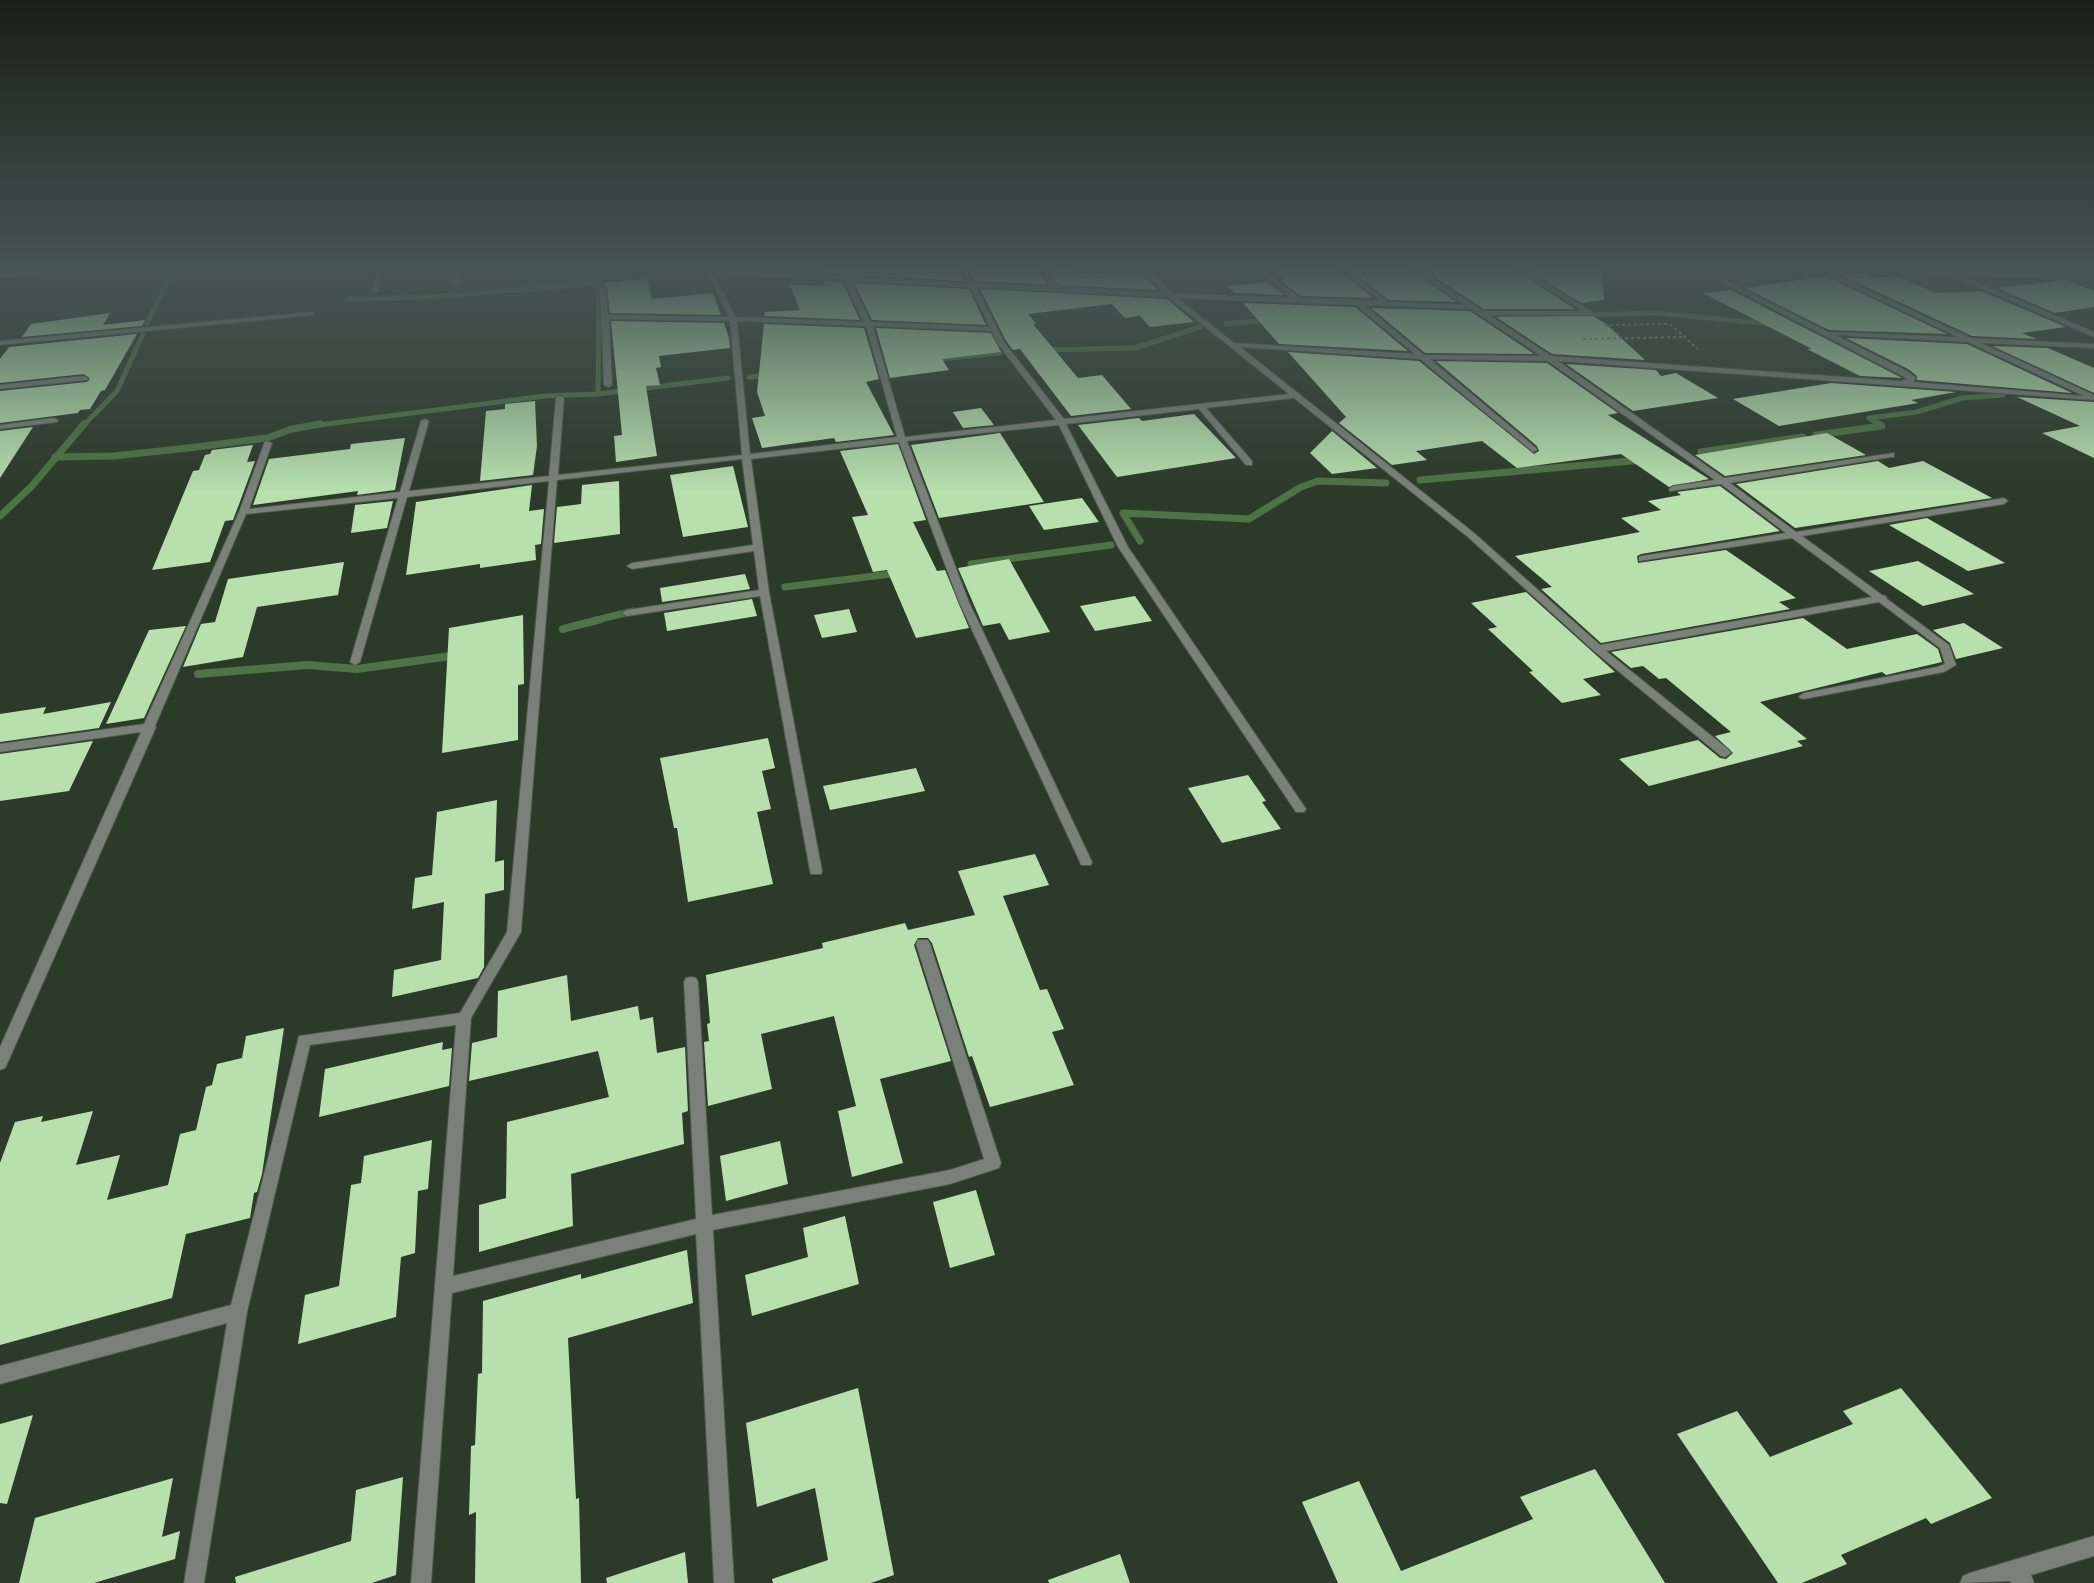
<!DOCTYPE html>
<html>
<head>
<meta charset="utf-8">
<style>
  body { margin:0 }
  canvas { display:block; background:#2c3a29 }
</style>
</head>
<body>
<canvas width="2094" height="1583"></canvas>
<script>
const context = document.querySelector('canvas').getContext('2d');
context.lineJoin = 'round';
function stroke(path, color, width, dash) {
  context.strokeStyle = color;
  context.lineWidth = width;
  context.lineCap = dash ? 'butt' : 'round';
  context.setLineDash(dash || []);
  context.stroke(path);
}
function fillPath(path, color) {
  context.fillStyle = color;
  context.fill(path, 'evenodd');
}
stroke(new Path2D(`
  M347 299 430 297 599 283 598 394 728 378
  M1503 317 1656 313 1773 324
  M147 324 172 271
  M1226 324 1271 320
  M1044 350 1135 348 1200 327
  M931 360 1000 353
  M749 377 770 375
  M83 426 117 391 143 334
  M311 426 545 396 598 394
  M1882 426 1869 418 1917 412 1962 398 2003 395`), '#4e7345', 5);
stroke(new Path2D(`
  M1816 435 1882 426 1879 424
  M1701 452 1803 437
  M55 457 114 456 188 448 267 438 292 429 320 424
  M1420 480 1642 460
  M0 516 31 487 84 424
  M1140 541 1123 513 1249 519 1301 487 1318 481 1386 483
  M971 564 1111 545
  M785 587 899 573
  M593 621 633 611`), '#4e7345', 7);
stroke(new Path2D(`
  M563 629 598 620
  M198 674 307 665 357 669 458 655`), '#4e7345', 8);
fillPath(new Path2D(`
  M817 271H960L964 281 819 273Z
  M970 271H1039L1047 285 975 281Z
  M1049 271H1075L1076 274 1138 271 1158 290 1058 285Z
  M1274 271H1339L1373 298 1301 296 1280 280 1286 279Z
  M1351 271H1412L1456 302 1389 300Z
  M1425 271H1517L1575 309H1484Z
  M1530 271H1602L1604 300 1581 303Z
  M1857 272 1877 278 1895 276 1936 293 1981 291 2066 327 2022 333 2037 339 1972 336 1839 274Z
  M1825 276 1947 334 1829 330 1745 288Z
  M647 279 652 299 713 293 721 315 610 313 607 288 603 283Z
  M2065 280 2094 291V307L2055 313 1997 288Z
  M823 281 842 282 860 320 764 316 765 312 800 310 790 285 826 286Z
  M1267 282 1284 295 1234 293 1228 286Z
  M854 283 969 289 986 325 872 320Z
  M980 289 1167 299 1194 322 1150 327 1140 316 1125 318 1112 304 1028 314 1036 324H1033L1078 378 1102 375 1131 409 1071 416 1020 349 1013 350 1006 341Z
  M1731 290 1902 378 1860 376 1807 349H1812L1703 293Z
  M1243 303 1355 307 1408 351 1279 344Z
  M1371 308 1470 311 1534 354 1425 353Z
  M110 313 103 325 145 320 142 326 22 337 31 324Z
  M1593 316 1606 324 1645 360 1552 354 1496 317Z
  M611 321 724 323 729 338 730 348 659 356 661 367 656 368 660 385 646 386 657 456 616 462 614 436 622 435Z
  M764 324 864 328 879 379 866 382 894 435 836 442 834 438 762 448 752 418 765 416 757 392Z
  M876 328 991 333 1001 352 942 359 949 370 890 378Z
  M137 334 105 390 101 391 90 409 80 410 78 413 0 423V391L87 382 90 379 84 374 0 383V359L9 347Z
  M1846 338 1967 344 2072 393 1917 380V376L1908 369Z
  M1992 346 2048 348 2094 368V393Z
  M1288 352 1419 361 1534 454 1539 451 1537 446 1436 361 1547 363 1618 413 1608 415 1709 479 1669 487 1621 454 1517 468 1482 441 1416 451 1427 460 1392 465 1339 423 1346 417Z
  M1566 364 1656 370 1661 376 1676 373 1718 398 1633 411Z
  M1831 383 1956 392 1911 400 1918 403 1779 426 1733 399Z
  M2017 397 2094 402V458L2042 433 2080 426Z
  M535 401 537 446 533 475 480 481 486 411 505 409V404Z
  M981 408 994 425 963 428 953 412Z
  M1194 414 1236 458 1117 477 1078 425 1139 418 1142 421Z
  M33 427 0 478V431Z
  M1332 431 1377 468 1332 474 1310 453Z
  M1000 433 1044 502 939 518 911 445Z
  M1827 433 1866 455 1725 476 1695 455Z
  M405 438 395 490 357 495 358 491 253 505 269 459 350 449 351 444Z
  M898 444 926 520 913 522 937 571 945 570 969 628 916 638 887 570 873 572 852 517 868 515 840 451Z
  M253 445 247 462 255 461 238 507 233 520 225 521 210 562 152 570 193 471 199 470 205 455 210 454 212 450Z
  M1878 461 1889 468 1923 461 1992 498 1795 528 1736 484Z
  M733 466 748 527 683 537 670 475Z
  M619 481 620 534 554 543 557 507 581 504 582 485Z
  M532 485 529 511 544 509 541 544 535 545 536 560 480 568V564L406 575 416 502Z
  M1720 486 1780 531 1641 554 1637 556 1638 563 1726 550 1796 598 1779 602 1790 609 1601 643 1541 589 1552 587 1515 556 1640 532 1621 518 1661 510 1648 501 1681 495 1677 492Z
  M1082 498 1099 522 1044 530 1029 506Z
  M393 501 387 528 351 533 355 505Z
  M1927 518 2005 563 1968 571 1889 525Z
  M1009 559 1050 632 1009 640 1000 623 983 626 958 568Z
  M1918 561 1974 594 1923 606 1869 571Z
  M344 562 338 595 257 607 243 657 183 667 201 624 215 622 228 579Z
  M745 574 750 589 662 602 660 588Z
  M1526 592 1615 672 1583 679 1601 695 1562 703 1529 672 1533 671 1488 629 1497 627 1471 603Z
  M1135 596 1152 621 1095 631 1080 606Z
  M752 599 757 616 667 631 664 613Z
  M849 609 857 632 822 638 814 615Z
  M523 615 524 684 518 685V740L442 753 449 628Z
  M1803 618 1847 649 1917 634 1938 649 1942 662 1886 675 1882 672 1760 702 1807 739 1797 741 1803 746 1649 786 1619 759 1698 740 1720 758 1726 759 1733 753 1715 736 1731 732 1666 678 1659 679 1643 666 1631 668 1611 652Z
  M1964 623 2003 648 1956 659 1950 643 1933 630Z
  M186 626 144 718 106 724 149 630Z
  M111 702 99 728 0 742V714L46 707 43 714Z
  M768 738 775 768 762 771 771 809 757 812 773 884 688 902 677 828H674L660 758Z
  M93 741 69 791 0 801V754Z
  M916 768 925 791 830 810 823 786Z
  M1248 775 1266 801 1262 802 1281 829 1222 843 1188 788Z
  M497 800 495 862 504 860V890L485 894 484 967 478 978 392 997 394 970 441 960 444 902 412 909 415 878 432 875 437 812Z
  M1035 854 1049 885 1003 896 1040 990 1047 989 1064 1029 1052 1032 1074 1085 990 1107 972 1056 969 1057 932 943 928 938H918L914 945 951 1061 880 1079 903 1163 852 1177 838 1111 856 1106 834 1016 761 1034 772 1089 708 1106 704 1042 709 1041 707 1024 710 1023 706 975 823 948 822 943 905 923 908 930 975 915 958 871Z
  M567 975 571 1021 638 1006 640 1020 653 1017 657 1053 685 1047 688 1111 682 1113 684 1144 571 1174 573 1226 479 1252V1205L506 1198 507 1122 609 1097 598 1051 469 1081 472 1043 497 1037 498 991Z
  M284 1028 262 1174 257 1192 254 1193 250 1218 186 1234 172 1298 0 1345V1163L15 1122 43 1116 41 1122 93 1111 76 1165 120 1155 107 1200 168 1185 180 1134 196 1130 206 1087 212 1085 217 1064 242 1058 246 1036Z
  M443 1042 442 1050 452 1048 449 1086 319 1117 325 1069Z
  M432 1140 428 1189 418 1191 415 1253 401 1257 396 1317 298 1344 305 1295 339 1286 351 1185 361 1183 364 1156Z
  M780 1141 788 1184 726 1201 720 1156Z
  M976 1190 995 1255 950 1268 933 1202Z
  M845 1216 859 1284 752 1316 745 1275 808 1257 803 1228Z
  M687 1250 693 1303 568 1338 576 1499 579 1498 581 1583H475L476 1512 469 1515 471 1446 475 1445 478 1374 482 1373 483 1301 581 1274V1279Z
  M858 1388 894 1575 871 1583H773L772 1579 828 1560 815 1488 757 1507 746 1423Z
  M1901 1388 1992 1498 1931 1524 1926 1518 1841 1555 1847 1564 1802 1583H1778L1677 1434 1737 1411 1770 1457 1853 1424 1843 1411Z
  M33 1415 7 1504 0 1503V1424Z
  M1595 1469 1665 1583H1338L1302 1502 1359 1481 1401 1571 1533 1519 1520 1497Z
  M403 1477 396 1575 372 1583H236L235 1577 351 1541 356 1490Z
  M173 1478 162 1537 180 1531 175 1559 94 1583H19L35 1518Z
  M685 1552 688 1583H607L606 1578Z
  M1120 1554 1130 1583H1049L1048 1580Z`), '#b7e0ad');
const minor = new Path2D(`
  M33 271H58L55 273 0 277V273Z
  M378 271H384L378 291 375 293 372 291Z
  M456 271H462L459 283 456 285 453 283Z
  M706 271 811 275 809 271H815L817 275 968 283 962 271H968L974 283 1051 287 1041 271H1047L1057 287 1164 293 1143 271H1149L1172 293 1291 298 1258 271H1265L1300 298 1380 301 1341 271H1348L1388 302 1464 305 1414 271H1421L1483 311H1583L1519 271H1526L1594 313 1591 315H1489L1551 356 1900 381 1908 379 1700 271H1707L1828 332 1958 337 1819 271H1826L1971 338 2094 344V348L1981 343 2094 395V400L1558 361 1724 478 1894 453V457H1891L1730 483 1796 532 2004 498 2008 501 2004 504 1802 536 1882 595 1886 596 1887 599 1949 645 1956 665 1944 672 1804 699 1800 698 1799 696 1804 693 1937 667 1945 664 1940 648 1879 602 1606 651 1729 750 1731 753 1725 757 1721 756 1594 651 1468 537 1294 398 1206 408 1252 461V465H1246L1199 409 1066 424 1128 547 1304 806 1306 809 1304 812H1296L1118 547 1059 425 907 441 969 602 1092 862 1091 865H1081L1080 862 959 602 899 442 751 459 769 592 822 871 821 874H811L810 871 760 596 627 616 622 613 627 610 759 590 754 551 632 569 627 566 632 563 753 545 742 459 557 480 521 932 471 1018 453 1276 696 1219 684 982 686 978 691 977 696 978 698 982 712 1215 950 1170 984 1159 916 944 918 940H928L930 944 1001 1163 999 1168 950 1184 713 1230 734 1583H714L696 1234 452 1293 431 1583H411L456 1025 310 1045 247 1312 204 1583H184L227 1323 0 1384V1366L231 1305 299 1036 460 1013 507 932 549 481 407 497 360 662 355 665 350 662 398 498 246 514 155 726 156 727 7 1064 5 1068 0 1070V1047L141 732 0 752V744L144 724 239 512 265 441 272 443 249 509 400 492 421 421 425 419 429 421 409 491 549 476 556 398 560 396 564 398 558 475 742 455 730 321 609 319 612 385 608 387 604 385 600 287 605 288 608 315 729 317ZM713 273 843 280 864 322 735 317ZM850 281 970 287 990 327 871 322ZM976 287 1168 297 1289 394 1064 419 1004 342ZM1177 298 1356 305 1415 354 1234 343ZM1364 305 1471 309 1541 356 1424 355ZM737 321 866 326 897 437 750 454ZM873 326 992 331 998 344 1056 420 905 437ZM1835 335 1968 342 2084 396 1913 382 1916 378 1907 371ZM1240 347 1420 359 1533 452 1537 450 1536 448 1430 359 1548 361 1715 480 1673 486 1669 489 1670 491 1721 484 1786 533 1642 556 1639 557V561L1792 538 1872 597 1600 645 1474 533Z
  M1898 271 2094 275V279L1960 275 2094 332V337L1956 277V275L1901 273Z
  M312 312 314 313V315L0 345V341Z
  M84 376 88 378 87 380 0 389V385Z
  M54 418 58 420 57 422 0 429V425Z
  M2094 1536V1556L2031 1575 2034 1583H2011L2010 1581 1960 1583 1963 1576 1970 1573Z`);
stroke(minor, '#4a5747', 2);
stroke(new Path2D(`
  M1604 325 1670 324 1698 349
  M1607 325 1622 338
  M1583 339 1683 337`), '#879284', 2, [3, 3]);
fillPath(minor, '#7a8178');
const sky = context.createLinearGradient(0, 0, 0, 492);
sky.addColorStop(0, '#182017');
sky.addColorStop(0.55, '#455554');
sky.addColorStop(1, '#45555400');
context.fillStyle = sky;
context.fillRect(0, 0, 2094, 492);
</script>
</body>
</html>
